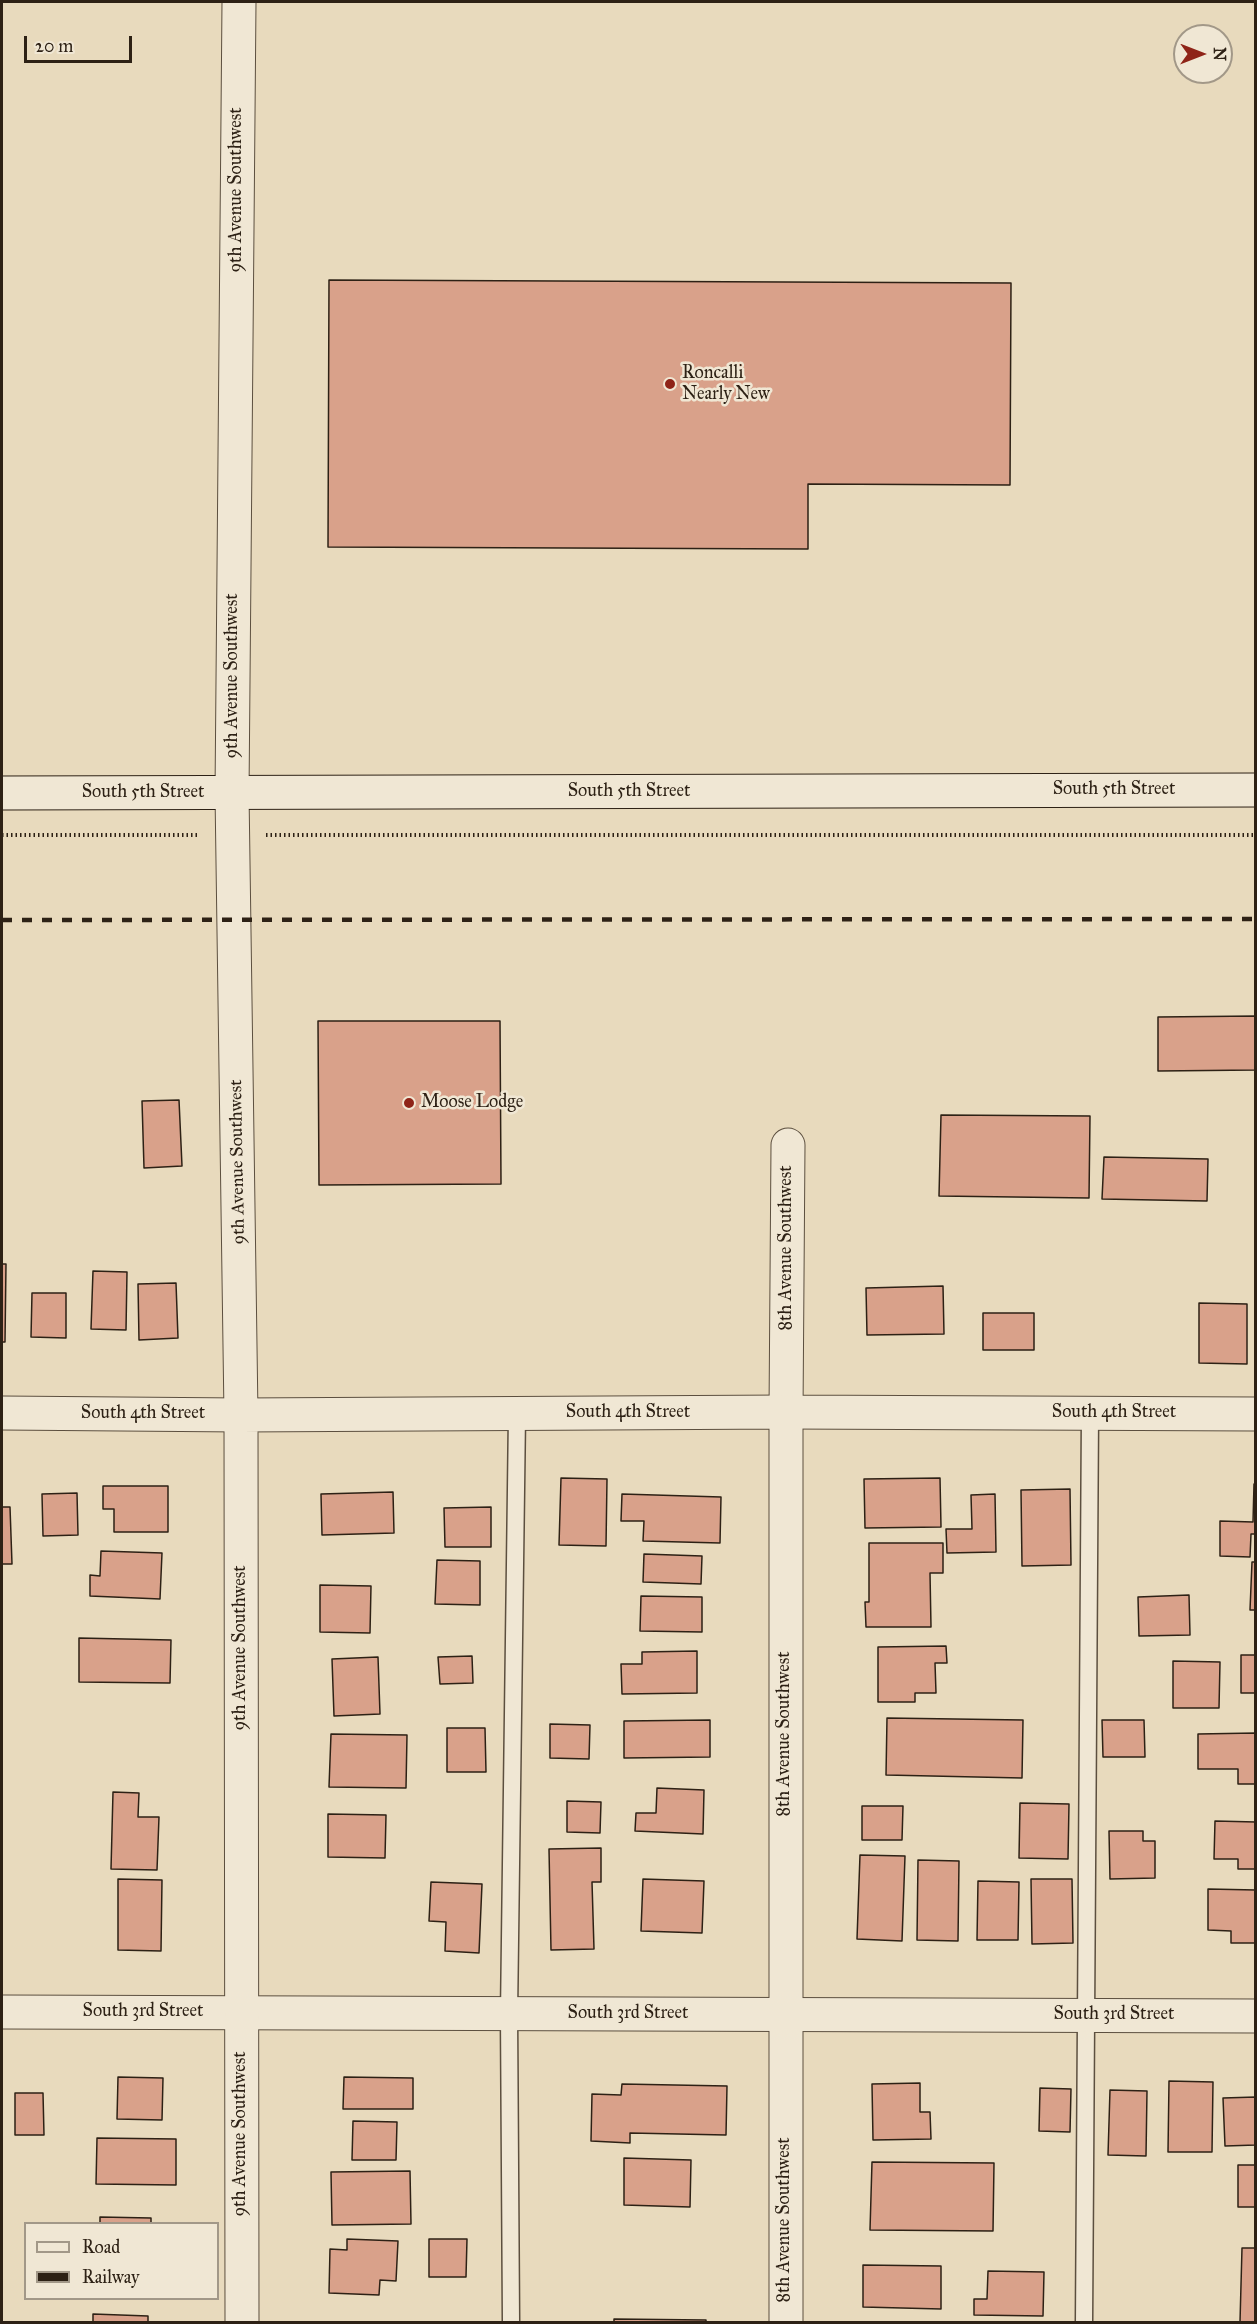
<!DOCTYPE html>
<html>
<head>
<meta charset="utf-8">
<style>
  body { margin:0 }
  #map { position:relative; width:1257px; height:2324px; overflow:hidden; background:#e8dabd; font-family:"IM FELL Great Primer",serif }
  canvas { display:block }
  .frame { position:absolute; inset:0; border:3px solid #2d2115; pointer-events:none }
  .legend { position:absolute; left:24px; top:2222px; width:195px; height:78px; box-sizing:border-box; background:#f0e7d4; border:2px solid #a29888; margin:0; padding:8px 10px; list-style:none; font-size:18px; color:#2d2115 }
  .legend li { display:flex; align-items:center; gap:12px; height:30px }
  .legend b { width:30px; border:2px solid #a29888 }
  .north { position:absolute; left:1173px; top:24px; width:60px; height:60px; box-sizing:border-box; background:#f0e7d4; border:2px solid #a29888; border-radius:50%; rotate:90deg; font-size:16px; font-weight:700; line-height:24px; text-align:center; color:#2d2115 }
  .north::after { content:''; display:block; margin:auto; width:21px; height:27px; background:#8f2418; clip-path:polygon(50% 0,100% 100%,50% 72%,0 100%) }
  .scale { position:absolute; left:24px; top:36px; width:108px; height:27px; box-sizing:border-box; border:3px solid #2d2115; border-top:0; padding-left:8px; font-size:18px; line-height:21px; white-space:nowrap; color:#2d2115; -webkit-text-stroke:4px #f0e7d4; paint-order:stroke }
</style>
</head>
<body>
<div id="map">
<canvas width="1257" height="2324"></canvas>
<div class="frame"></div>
<ul class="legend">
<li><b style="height:8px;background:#f0e7d4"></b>Road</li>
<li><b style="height:8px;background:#2d2115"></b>Railway</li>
</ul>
<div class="north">N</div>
<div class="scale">20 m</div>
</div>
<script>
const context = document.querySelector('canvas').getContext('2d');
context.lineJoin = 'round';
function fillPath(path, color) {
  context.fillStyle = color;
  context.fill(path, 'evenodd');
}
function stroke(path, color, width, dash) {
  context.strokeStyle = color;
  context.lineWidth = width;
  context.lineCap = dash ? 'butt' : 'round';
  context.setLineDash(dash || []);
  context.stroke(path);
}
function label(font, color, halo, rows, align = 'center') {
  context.font = font + ' "IM FELL Great Primer",serif';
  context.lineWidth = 5;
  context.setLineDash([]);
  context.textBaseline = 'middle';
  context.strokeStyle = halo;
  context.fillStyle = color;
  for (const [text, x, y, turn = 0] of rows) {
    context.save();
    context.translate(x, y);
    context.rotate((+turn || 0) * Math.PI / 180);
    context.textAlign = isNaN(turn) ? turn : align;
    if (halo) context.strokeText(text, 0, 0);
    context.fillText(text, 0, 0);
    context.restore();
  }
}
const building = new Path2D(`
  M329 280 1011 283 1010 485 808 484V549L328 547Z
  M1256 1016V1070L1158 1071V1017Z
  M318 1021H500L501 1184 319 1185Z
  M179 1100 182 1166 144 1168 142 1101Z
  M941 1115 1090 1116 1089 1198 939 1196Z
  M1104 1157 1208 1159 1207 1201 1102 1199Z
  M2 1264H6L5 1342H2Z
  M93 1271 127 1272 126 1330 91 1329Z
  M176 1283 178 1338 139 1340 138 1284Z
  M943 1286 944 1334 867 1335 866 1288Z
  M32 1293H66V1338L31 1337Z
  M1199 1303 1247 1304V1364L1199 1363Z
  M983 1313H1034V1350H983Z
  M561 1478 607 1479 606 1546 559 1545Z
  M940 1478 941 1527 865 1528 864 1479Z
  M1254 1484 1256 1534H1251L1250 1557 1220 1556V1521L1253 1522Z
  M103 1486H168V1532H114V1509H103Z
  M1070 1489 1071 1565 1022 1566 1021 1490Z
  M393 1492 394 1533 322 1535 321 1494Z
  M77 1493 78 1535 43 1536 42 1494Z
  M622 1494 721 1497 720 1543 643 1541 644 1521H621Z
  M995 1494 996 1552 947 1553 946 1529H972L971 1495Z
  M2 1507H10L12 1564H2Z
  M491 1507V1547H445L444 1508Z
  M869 1543H943V1573H930L931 1627H866L865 1602H869Z
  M101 1551 162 1553 160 1599 90 1596V1575L100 1576Z
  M644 1554 702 1556 701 1584 643 1582Z
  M437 1560 480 1561V1605L435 1604Z
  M1252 1562H1256V1610H1250Z
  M320 1585 371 1586 370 1633 320 1632Z
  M1189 1595 1190 1635 1139 1636 1138 1597Z
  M641 1596 702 1597V1632L640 1631Z
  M79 1638 171 1640 170 1683 79 1682Z
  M946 1646 947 1663H935L936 1693H915V1702H878V1647Z
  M697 1651V1693L622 1694 621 1664H642V1652Z
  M1241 1655H1256V1693H1241Z
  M472 1656 473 1683 440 1684 438 1657Z
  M378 1657 380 1714 334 1716 332 1659Z
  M1173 1661 1220 1662 1219 1708H1173Z
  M887 1718 1023 1720 1022 1778 886 1775Z
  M710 1720V1757L624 1758V1721Z
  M1102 1720H1144L1145 1757H1103Z
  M550 1724 590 1725 589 1759 550 1758Z
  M447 1728H485L486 1772H447Z
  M1256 1733V1784H1238V1769H1198V1734Z
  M331 1734 407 1735 406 1788 329 1787Z
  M657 1788 704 1790 703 1834 635 1831 636 1813H656Z
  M113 1792 139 1793 138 1817H159L157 1870 111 1869Z
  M567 1801 601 1802 600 1833 567 1832Z
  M1020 1803 1069 1804 1068 1859 1019 1858Z
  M862 1806H903L902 1840H862Z
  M328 1814 386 1815 385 1858 328 1857Z
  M1215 1821 1256 1822V1869H1238V1859H1214Z
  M1109 1831H1143V1841H1155V1878L1110 1879Z
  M601 1848V1882H592L594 1949 551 1950 549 1849Z
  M860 1855 905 1856 902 1941 857 1939Z
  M918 1860 959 1861 958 1941 917 1940Z
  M118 1879 162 1880 161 1951 118 1950Z
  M643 1879 704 1881 702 1933 641 1931Z
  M1031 1879H1072L1073 1943 1032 1944Z
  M978 1881 1019 1882 1018 1940H977Z
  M431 1882 482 1884 479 1953 445 1951 446 1922 429 1921Z
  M1208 1889 1256 1890V1943H1231V1931L1208 1930Z
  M118 2077 163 2078 162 2120 117 2119Z
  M344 2077 413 2078V2109H343Z
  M1169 2081 1213 2082 1212 2152H1168Z
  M920 2083V2112H930L931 2139 873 2140 872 2084Z
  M622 2084 727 2086 726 2135 630 2133V2143L591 2141 592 2094 621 2095Z
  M1040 2088 1071 2089 1070 2132 1039 2131Z
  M1110 2090 1147 2091 1146 2156 1108 2155Z
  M15 2093H43L44 2135H15Z
  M1256 2097V2145L1225 2146 1223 2098Z
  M353 2121 397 2122 396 2160H352Z
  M97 2138 176 2139V2185L96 2184Z
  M624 2158 691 2160 690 2207 624 2205Z
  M872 2162 994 2163 993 2231 870 2230Z
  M1238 2165H1256V2207H1238Z
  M410 2171 411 2224 332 2225 331 2172Z
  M100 2217 151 2218V2224H100Z
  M347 2239 398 2241 396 2281 380 2280 379 2295 329 2293 330 2249 347 2250Z
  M429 2239H467L466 2277H429Z
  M1242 2248H1256V2322H1240Z
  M863 2265 941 2266V2309L863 2307Z
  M988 2271 1044 2272 1043 2316 974 2315V2299H987Z
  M93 2314 148 2316V2322H93Z
  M614 2319 706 2320V2322H614Z`);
fillPath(building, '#d9a18a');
stroke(building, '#2d2115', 1.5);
const service = new Path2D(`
  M511 2322 509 2014 517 1414
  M1084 2322 1090 1413`);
const minor = new Path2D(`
  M788 1145 786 1412 1256 1414
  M2 1413 241 1415
  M2 2012 1256 2016`);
const tertiary = new Path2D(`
  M239 2 232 793 241 1415 242 2322
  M241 1415 786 1412V2322`);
const secondary = new Path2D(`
  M2 793 1256 790`);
stroke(service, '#5c4f3f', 19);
stroke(minor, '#5c4f3f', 35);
stroke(tertiary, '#5c4f3f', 35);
stroke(secondary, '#2d2115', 35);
stroke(new Path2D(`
  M2 835H199
  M266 835H1256`), '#2d2115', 4, [1.5, 3]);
stroke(service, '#f0e7d4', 16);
stroke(minor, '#f0e7d4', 33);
stroke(tertiary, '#f0e7d4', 33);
stroke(secondary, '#f0e7d4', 33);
stroke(new Path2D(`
  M2 920 1256 919`), '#2d2115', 4.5, [10, 10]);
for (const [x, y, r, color] of [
  [670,384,6,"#8f2418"],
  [409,1103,6,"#8f2418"]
]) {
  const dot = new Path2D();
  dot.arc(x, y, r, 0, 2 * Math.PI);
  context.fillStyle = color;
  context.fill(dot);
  stroke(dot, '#f0e7d4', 2);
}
label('18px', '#2d2115', '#f0e7d4', [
  ["9th Avenue Southwest",237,190,-90],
  ["9th Avenue Southwest",233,676,-90],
  ["South 5th Street",1114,790],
  ["South 5th Street",629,792],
  ["South 5th Street",143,793],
  ["9th Avenue Southwest",238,1162,-91],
  ["8th Avenue Southwest",787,1248,-90],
  ["South 4th Street",628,1413],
  ["South 4th Street",1114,1413],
  ["South 4th Street",143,1414],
  ["9th Avenue Southwest",241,1648,-90],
  ["8th Avenue Southwest",785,1734,-90],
  ["South 3rd Street",143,2012],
  ["South 3rd Street",628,2014],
  ["South 3rd Street",1114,2015],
  ["9th Avenue Southwest",241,2134,-90],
  ["8th Avenue Southwest",785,2220,-90]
]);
label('18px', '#2d2115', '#f0e7d4', [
  ["Roncalli",682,374],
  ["Nearly New",682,395],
  ["Moose Lodge",421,1103]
], 'left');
</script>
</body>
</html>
